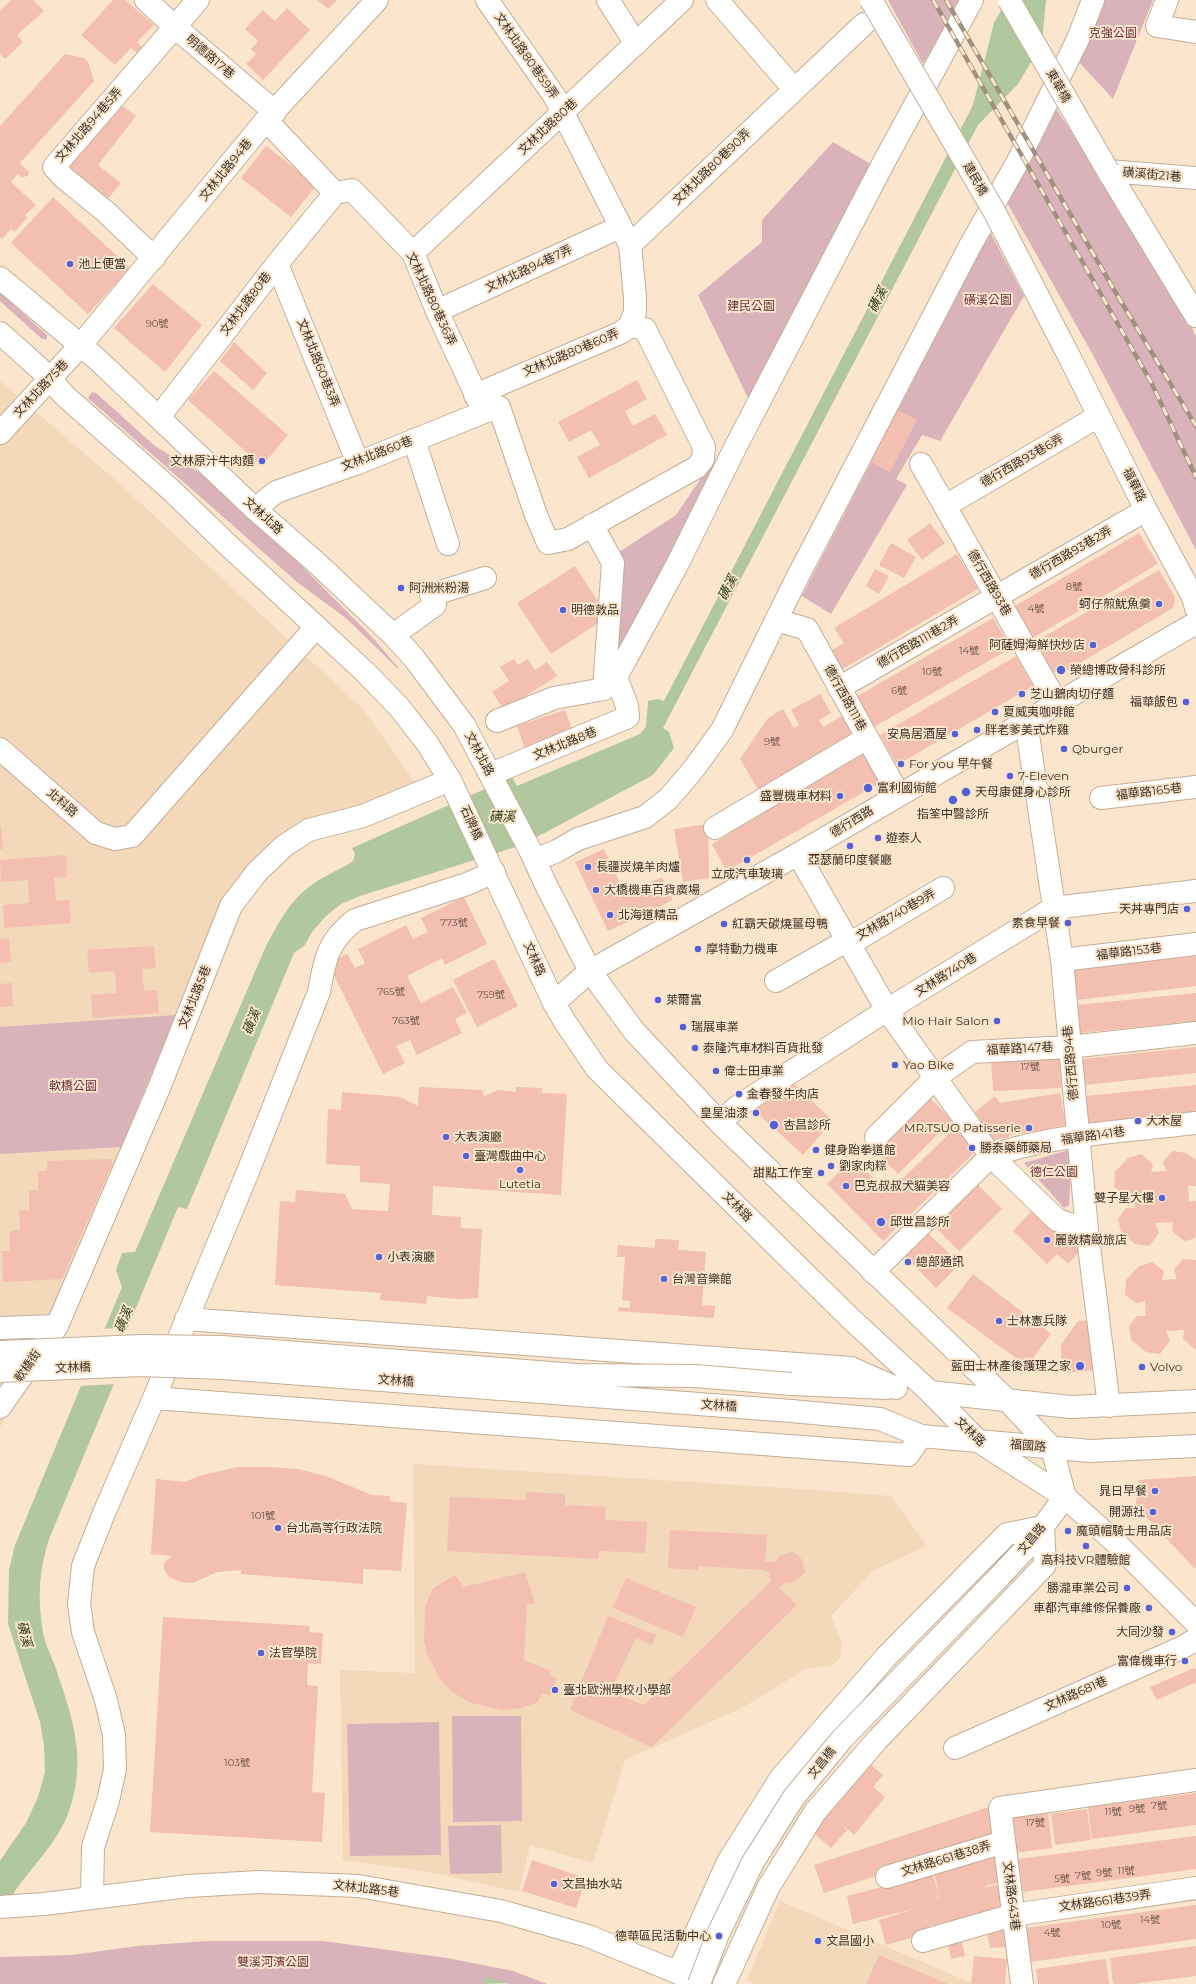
<!DOCTYPE html>
<html>
<head>
<meta charset="utf-8">
<style>
  body { margin:0 }
  canvas { display:block; background:#fbe5cd }
</style>
</head>
<body>
<canvas width="1196" height="1984"></canvas>
<script>
const context = document.querySelector('canvas').getContext('2d');
context.lineJoin = 'round';
function fillPath(path, color) {
  context.fillStyle = color;
  context.fill(path, 'evenodd');
}
function stroke(path, color, width, dash) {
  context.strokeStyle = color;
  context.lineWidth = width;
  context.lineCap = dash ? 'butt' : 'round';
  context.setLineDash(dash || []);
  context.stroke(path);
}
function label(font, color, halo, rows, align = 'center') {
  context.font = font + ' Montserrat,"Noto Sans TC",sans-serif';
  context.lineWidth = 4;
  context.setLineDash([]);
  context.textBaseline = 'middle';
  context.strokeStyle = halo;
  context.fillStyle = color;
  for (const [text, x, y, turn = 0] of rows) {
    context.save();
    context.translate(x, y);
    context.rotate((+turn || 0) * Math.PI / 180);
    context.textAlign = isNaN(turn) ? turn : align;
    if (halo) context.strokeText(text, 0, 0);
    context.fillText(text, 0, 0);
    context.restore();
  }
}
fillPath(new Path2D(`
  M0 381 119 483 364 710 419 788 308 822 222 901 56 1307 0 1428Z
  M413 1464 784 1488 891 1496 927 1546 874 1570 831 1616 842 1643 840 1658 832 1666 807 1668 742 1708 625 1760 593 1863 530 1845 519 1892 429 1872 343 1860 340 1670 415 1673Z
  M780 1901 974 1984H753L747 1980Z`), '#f4d8ba');
fillPath(new Path2D(`
  M888 0H960L923 64Z
  M1099 0H1153L1113 99 1077 60Z
  M1054 105 1180 301 1196 337V550L1093 355 1005 199Z
  M833 142 874 166 750 402 698 295 762 242V220Z
  M990 232 1024 296 940 441 922 435 896 479 907 485 831 614 802 596Z
  M0 293 47 335V339H42L0 301Z
  M92 392 96 393 155 446 211 480 276 540 373 638 397 666 398 669 347 619 297 582 88 398Z
  M712 462 718 466 611 668 619 552 676 515Z
  M176 1015 121 1147 0 1154V1027Z
  M1072 1149 1069 1205 1064 1208 1024 1163Z
  M452 1716H521L522 1821 453 1822Z
  M439 1722 441 1855 350 1856 347 1724Z
  M501 1825 502 1873 450 1874 448 1826Z
  M208 1941H323L447 1958 513 1971 547 1984H508L485 1977 482 1984H0V1957L72 1955 137 1946Z`), '#d9b3b9');
fillPath(new Path2D(`
  M1007 0H1046L1042 44 1018 84 978 125 663 728 669 732 674 748 653 775 522 845 360 896 341 904 326 916 312 932 305 945 294 953 187 1209 178 1207 128 1327 136 1331 49 1539C39 1571 37 1599 43 1632 45 1645 52 1657 56 1669 73 1719 87 1759 69 1811 58 1843 31 1867 13 1894 8 1902 4 1910 0 1918V1861L26 1823 38 1797 45 1772 44 1746 40 1722 8 1624 9 1570 15 1545 122 1287 116 1270 122 1253 135 1252 266 946C279 922 290 900 313 884 325 875 340 870 353 861L355 854 352 848 512 777 517 786 640 734 646 727 648 701 658 699 664 701 973 105 994 23Z
  M485 1977 508 1983 482 1984Z`), '#b1c79d');
fillPath(new Path2D(`
  M133 1327 138 1332 116 1384 78 1386 102 1329Z`), '#fbe5cd');
fillPath(new Path2D(`
  M11 0H33L44 11 17 35 23 42 5 59 0 54V11Z
  M113 0H125L154 25 137 42 143 48 138 54 131 48 115 65 81 35Z
  M317 0H337L328 9Z
  M287 8 310 30 263 80 246 64 256 54 251 49 258 41 245 29 263 10 275 21Z
  M65 54 84 58 89 64 94 81 20 163 29 172 28 176 22 177 18 174 11 182 36 205 25 215 27 218 15 232 11 229 2 239 0 237V126Z
  M119 103 136 116 98 165 121 183 106 201 66 171Z
  M266 146 317 185 291 217 241 178Z
  M53 197 130 268 88 314 11 243Z
  M153 284 202 325 165 372 114 328Z
  M234 342 267 373 253 390 220 361Z
  M214 371 288 435 262 466 188 400Z
  M637 380 647 399 625 411 633 426 655 414 667 435 589 478 577 457 600 445 591 430 569 442 558 422Z
  M896 409 917 420 890 472 868 461Z
  M930 523 945 543 922 560 907 540Z
  M1139 533 1158 564 1033 638 1015 606Z
  M891 543 916 557 904 578 879 565Z
  M957 554 978 589 841 670 830 651 844 643 834 628Z
  M575 566 608 617 551 654 517 603Z
  M875 569 889 576 879 594 866 586Z
  M1159 570 1175 597 1173 608 1063 673 1052 672 1035 642Z
  M993 618 1011 648 874 727 856 697Z
  M1016 656 1033 686 897 765 880 735Z
  M514 659 518 665 528 659 535 670 547 662 557 676 504 710 492 692 509 681 500 667Z
  M820 694 831 713 819 720 823 727 842 716 855 737 760 793 740 759 768 718 783 709 794 728 799 725 791 710Z
  M565 710 574 736 526 752 517 726Z
  M862 747 883 781 727 871 712 844 726 836 721 828Z
  M708 824 709 878 683 882 674 829Z
  M0 826H1L3 849H0Z
  M604 849 625 894 662 877 673 900 608 931 575 862Z
  M66 855 67 877 54 878 56 901 69 900 71 923 4 928 3 905 29 903 28 880 1 882 0 860Z
  M464 897 487 944 445 965 442 958 407 976 421 1003 453 987 467 1013 455 1019 462 1033 417 1055 410 1040 396 1046 405 1063 383 1074 328 963 347 954 355 968 365 963 358 949 406 925 413 939 428 932 421 918Z
  M9 938 11 962 0 963V939Z
  M154 946 156 968 142 969 144 991 157 990 159 1013 92 1018 91 995 116 993 115 971 89 973 87 950Z
  M1196 956V986L1076 1000 1073 970Z
  M494 959 518 1006 477 1027 453 980Z
  M12 983 13 1006 0 1007V984Z
  M1196 993V1021L1080 1033 1077 1005Z
  M1196 1047V1073L1085 1085 1082 1059Z
  M1060 1056 1061 1088 993 1091 991 1059Z
  M788 1078 833 1121 803 1155 755 1111Z
  M1196 1085V1115L1088 1125 1085 1096Z
  M419 1087 482 1090 484 1096 498 1090 516 1092V1087L542 1088V1093L567 1094 561 1195 433 1186 432 1215 461 1217V1228L482 1229 478 1298 458 1299 427 1296 426 1304 380 1300 381 1293 275 1285 280 1201 295 1202 296 1190 345 1194 352 1209 388 1211 390 1184 360 1182V1166L326 1164 328 1109 341 1110 342 1092 400 1097 418 1106Z
  M1060 1093 1066 1126 1009 1135V1137L993 1140 975 1112 995 1096 1000 1103Z
  M929 1097 952 1120 898 1174 875 1152Z
  M956 1127 978 1149 883 1241 827 1184 853 1158 888 1193Z
  M1173 1151 1186 1153 1196 1160V1186H1188L1189 1202 1196 1201V1236L1193 1239 1184 1241 1172 1231 1173 1222 1155 1223 1159 1233 1149 1246 1135 1244 1121 1232 1118 1219 1126 1208H1135L1134 1193 1125 1195 1114 1187 1115 1172 1128 1158 1142 1154 1153 1165 1151 1172 1166 1171 1163 1162Z
  M110 1159 113 1163 62 1279 3 1282 2 1251H10V1231L20 1230 19 1210 29 1211V1190H38V1171H47V1161Z
  M976 1183 1002 1209 959 1251 933 1225Z
  M1036 1206 1082 1249 1068 1264 1057 1254 1047 1264 1013 1231Z
  M928 1233 960 1264 936 1288 905 1256Z
  M655 1239 679 1240 678 1250 706 1252 702 1305 715 1306 714 1318 618 1311V1307L630 1308V1301L622 1300 625 1257H617L618 1245 655 1248Z
  M1183 1259 1196 1260V1350L1183 1339 1184 1330 1166 1331 1170 1341 1160 1354 1146 1352 1131 1340 1129 1326 1137 1316H1146L1145 1301 1136 1303 1125 1295 1126 1280 1139 1266 1152 1262 1164 1271 1162 1280 1177 1279 1174 1270Z
  M973 1274 1051 1334 1027 1366 947 1308Z
  M1094 1320 1097 1370 1062 1373 1061 1345 1078 1321Z
  M238 1467H268L298 1469 326 1476 372 1495 390 1496V1501L407 1503 401 1571 363 1569V1584L241 1574V1570L217 1572 193 1583 181 1582 169 1577 164 1570V1562L173 1556 151 1554 156 1479 185 1482 199 1476Z
  M1196 1476V1568H1194L1136 1506 1138 1480Z
  M526 1492 565 1494V1505L606 1507 605 1520 647 1522 645 1553 599 1551 598 1559 447 1551 450 1497 526 1500Z
  M670 1530 767 1535 765 1562H775L780 1555 792 1552 798 1555 802 1560 805 1572 796 1581 790 1583 784 1582 779 1588 797 1605 652 1747 570 1710 608 1616 656 1635 652 1645 636 1638 610 1692 644 1705 771 1581 769 1573 765 1570 698 1566V1570L668 1568Z
  M525 1572 535 1603 527 1605 524 1660 551 1671 549 1675 557 1678 550 1696 542 1693 538 1702 522 1708 503 1710 471 1703 452 1692 440 1679 427 1654 424 1641 425 1608 432 1589 455 1575 464 1587Z
  M626 1578 696 1607 683 1637 613 1608Z
  M163 1617 310 1626 309 1632 323 1633 321 1664 308 1663 307 1685 318 1686 312 1792 325 1793 322 1842 150 1832Z
  M1194 1668 1196 1669V1682L1157 1700 1150 1687Z
  M868 1762 883 1775 873 1787 885 1797 854 1835 837 1820 847 1830 831 1848 810 1830Z
  M1196 1793V1825L1092 1839 1088 1807Z
  M989 1807 999 1835 824 1893 814 1865Z
  M1087 1809 1091 1840 1055 1845 1051 1814Z
  M1048 1813 1052 1848 1014 1853 1009 1818Z
  M1196 1836V1869L1023 1892 1018 1859Z
  M993 1851 1002 1882 987 1885V1886L982 1888 1003 1884 1008 1908 929 1926 917 1882 931 1932 886 1945 879 1920 917 1908 853 1924 847 1896 932 1874 940 1896 932 1899 940 1897 933 1868Z
  M532 1860 586 1878 576 1908 522 1891Z
  M1196 1905V1939L1029 1962 1025 1928Z
  M986 1926 1006 1928 1009 1947 990 1948Z
  M961 1938 965 1956 951 1959 947 1941Z
  M1196 1946V1976L1133 1984H1113L1110 1958Z
  M879 1955 948 1984H866Z
  M974 1956 1007 1959 1005 1984H971Z
  M1106 1959 1109 1984H1038L1036 1969Z`), '#f2bfb0');
const minor = new Path2D(`
  M146 0 175 27 275 112
  M608 0 636 44
  M717 0 794 89
  M1167 0 1157 26 1196 32
  M266 120 335 193
  M1108 171 1196 316
  M1108 171 1196 178
  M630 245 864 24
  M413 253 682 0
  M154 258 106 212 63 177 54 167 198 0
  M277 264 358 463
  M437 311 620 227
  M1072 362 1146 510 1193 597 1196 608
  M475 395 620 333 630 326 635 312V297L630 245 555 97 487 0
  M484 412 499 407 536 515 548 543 568 539 697 467 703 459 704 447 645 329 630 326
  M159 417 277 264 335 193
  M0 433 81 345 266 120 377 0
  M414 440 448 544
  M921 464 1057 703
  M945 506 1099 416
  M255 509 276 492 358 463 484 412 437 311 413 253 352 190 335 193
  M776 620 807 629 899 795
  M393 635 435 605 431 595 485 578
  M839 688 1146 510
  M497 721 554 698 604 689 613 563 592 525
  M1026 722 1062 960 1087 1230 1109 1406
  M0 749 96 833 115 839 132 836 316 627
  M491 774 628 717 627 706 616 677 677 565 737 444 885 160 972 0
  M1101 798 1196 787
  M715 828 867 738
  M798 854 887 1010 991 1156 1057 1220 1087 1230
  M535 860 557 851 578 839 645 817 668 799 693 770 722 730 796 580 970 246 1017 163 1078 39 1093 0
  M1062 960 1196 944
  M776 981 848 940 858 939 943 888
  M554 1003 590 971 798 854 1196 623
  M720 1123 737 1107 887 1010 1054 908 1196 891
  M876 1137 936 1077 972 1052 1069 1047 1196 1033
  M873 1272 991 1156C1051 1134 1132 1131 1196 1123
  M186 1319 851 1368 896 1388
  M0 1328 57 1326
  M791 1384 887 1388
  M154 1398 908 1455 921 1436
  M0 1407 57 1326 159 1088 231 906 257 872 284 846 309 830 363 816 450 780
  M791 1411 880 1419 921 1436 978 1441 1065 1497 1113 1540 1196 1623
  M1052 1448 1065 1497
  M997 1579 1030 1544 1065 1497
  M955 1748 1183 1647 1196 1639
  M887 1877 1004 1842
  M92 1897 93 1847 108 1801 115 1769 114 1735 106 1700 83 1632 79 1604 83 1566 104 1513 154 1398 247 1174 319 992C325 959 327 942 355 920L467 884 494 872
  M0 1907 44 1904 188 1886 259 1882 358 1886 501 1911 588 1936 691 1978
  M923 1941 1013 1915 1196 1888
  M678 1973 728 1862 780 1779 885 1658 1007 1534 1043 1527 1045 1565 877 1740 815 1812 768 1888 724 1984
  M1022 1984 1000 1808 1196 1780`);
const major = new Path2D(`
  M0 278 98 360 255 509 319 565 393 635 414 658 464 725 529 848 547 887 590 971 634 1031 720 1123 1007 1400 1052 1448
  M0 333 39 368 65 396 171 490 228 545 365 672 399 707 427 743 450 780 554 1003 565 1022 597 1069 850 1318 930 1392 978 1441 1090 1451 1196 1446
  M930 1392 1071 1407 1196 1401`);
stroke(minor, '#c3ae97', 24);
stroke(major, '#c3ae97', 24);
stroke(minor, '#fff', 22);
stroke(major, '#fff', 22);
const rail = new Path2D(`
  M933 0 1151 382 1196 477
  M946 0 1116 293 1196 426`);
stroke(rail, '#9f907f', 4.5);
stroke(rail, '#fbe5cd', 3, [9]);
const minorBridge = new Path2D(`
  M871 0 994 211 1072 362
  M1009 0 1108 171
  M0 1352 141 1346 222 1347 576 1375 695 1376 791 1384
  M0 1371 140 1365 223 1368 791 1411
  M699 1984 718 1934 753 1862 794 1797 842 1739 997 1579`);
stroke(minorBridge, '#c3ae97', 24, []);
stroke(minorBridge, '#fff', 22);
for (const [x, y, r, color] of [
  [70,264,4,"#5361d7"],
  [262,461,4,"#5361d7"],
  [401,588,4,"#5361d7"],
  [1159,604,4,"#5361d7"],
  [563,610,4,"#5361d7"],
  [1093,645,4,"#5361d7"],
  [1061,670,5,"#5361d7"],
  [1022,694,4,"#5361d7"],
  [1186,702,4,"#5361d7"],
  [995,712,4,"#5361d7"],
  [977,730,4,"#5361d7"],
  [955,734,4,"#5361d7"],
  [1064,749,4,"#5361d7"],
  [901,764,4,"#5361d7"],
  [1010,776,4,"#5361d7"],
  [868,788,5,"#5361d7"],
  [966,792,5,"#5361d7"],
  [840,796,4,"#5361d7"],
  [953,800,5,"#5361d7"],
  [878,838,4,"#5361d7"],
  [850,846,4,"#5361d7"],
  [747,860,4,"#5361d7"],
  [588,867,4,"#5361d7"],
  [596,890,4,"#5361d7"],
  [1187,909,4,"#5361d7"],
  [610,915,4,"#5361d7"],
  [1068,923,4,"#5361d7"],
  [724,924,4,"#5361d7"],
  [698,949,4,"#5361d7"],
  [658,1000,4,"#5361d7"],
  [997,1021,4,"#5361d7"],
  [683,1027,4,"#5361d7"],
  [695,1048,4,"#5361d7"],
  [895,1065,4,"#5361d7"],
  [716,1071,4,"#5361d7"],
  [739,1094,4,"#5361d7"],
  [756,1113,4,"#5361d7"],
  [1138,1121,4,"#5361d7"],
  [774,1125,5,"#5361d7"],
  [1029,1128,4,"#5361d7"],
  [446,1137,4,"#5361d7"],
  [972,1148,4,"#5361d7"],
  [816,1150,4,"#5361d7"],
  [466,1156,4,"#5361d7"],
  [831,1166,4,"#5361d7"],
  [520,1170,4,"#5361d7"],
  [821,1173,4,"#5361d7"],
  [846,1186,4,"#5361d7"],
  [1162,1198,4,"#5361d7"],
  [881,1222,5,"#5361d7"],
  [1047,1240,4,"#5361d7"],
  [379,1257,4,"#5361d7"],
  [908,1262,4,"#5361d7"],
  [664,1279,4,"#5361d7"],
  [999,1321,4,"#5361d7"],
  [1080,1366,5,"#5361d7"],
  [1142,1367,4,"#5361d7"],
  [1155,1491,4,"#5361d7"],
  [1153,1512,4,"#5361d7"],
  [278,1528,4,"#5361d7"],
  [1068,1531,4,"#5361d7"],
  [1086,1546,4,"#5361d7"],
  [1127,1588,4,"#5361d7"],
  [1149,1608,4,"#5361d7"],
  [1172,1632,4,"#5361d7"],
  [261,1653,4,"#5361d7"],
  [1185,1661,4,"#5361d7"],
  [555,1690,4,"#5361d7"],
  [554,1884,4,"#5361d7"],
  [719,1936,4,"#5361d7"],
  [818,1941,4,"#5361d7"]
]) {
  const dot = new Path2D();
  dot.arc(x, y, r, 0, 2 * Math.PI);
  context.fillStyle = color;
  context.fill(dot);
  stroke(dot, '#fbe5cd', 1.5);
}
label('10px', '#675449', null, [
  ["90號",157,324],
  ["8號",1074,587],
  ["4號",1036,609],
  ["14號",969,651],
  ["10號",932,672],
  ["6號",899,691],
  ["9號",772,742],
  ["773號",454,923],
  ["765號",391,992],
  ["759號",491,995],
  ["763號",406,1021],
  ["17號",1030,1067],
  ["101號",263,1516],
  ["103號",237,1763],
  ["7號",1159,1806],
  ["9號",1137,1809],
  ["11號",1113,1812],
  ["17號",1035,1823],
  ["11號",1126,1871],
  ["9號",1104,1873],
  ["7號",1083,1876],
  ["5號",1062,1879],
  ["14號",1150,1920],
  ["10號",1111,1925],
  ["4號",1052,1933]
]);
label('12px', '#723141', '#fbe5cd', [
  ["克強公園",1113,33],
  ["磺溪公園",988,300],
  ["建民公園",751,306],
  ["軟橋公園",73,1086],
  ["德仁公園",1054,1172],
  ["雙溪河濱公園",273,1962]
]);
label('12px', '#393127', '#fbe5cd', [
  ["文林北路80巷59弄",526,56,55],
  ["明德路17巷",210,57,41],
  ["東華橋",1058,86,60],
  ["文林北路94巷5弄",89,125,-49],
  ["文林北路80巷",548,127,-43],
  ["文林北路80巷90弄",712,167,-44],
  ["文林北路94巷",226,170,-51],
  ["磺溪街21巷",1152,175,5],
  ["建民橋",975,179,60],
  ["文林北路94巷7弄",529,269,-25],
  ["文林北路80巷36弄",431,299,65],
  ["文林北路80巷",246,304,-53],
  ["文林北路80巷60弄",571,353,-23],
  ["文林北路60巷3弄",318,363,68],
  ["文林北路75巷",41,389,-47],
  ["文林北路60巷",377,454,-21],
  ["德行西路93巷6弄",1022,461,-30],
  ["福華路",1134,485,63],
  ["文林北路",263,516,42],
  ["德行西路93巷2弄",1071,553,-30],
  ["德行西路93巷",989,583,60],
  ["德行西路111巷2弄",918,642,-30],
  ["德行西路111巷",845,698,61],
  ["文林北路8巷",565,744,-22],
  ["文林北路",479,754,62],
  ["福華路165巷",1149,792,-7],
  ["北科路",62,803,41],
  ["德行西路",852,822,-31],
  ["石牌橋",471,823,65],
  ["文林路740巷9弄",896,915,-30],
  ["福華路153巷",1129,952,-7],
  ["文林路",534,959,66],
  ["文林路740巷",946,975,-32],
  ["文林北路5巷",195,997,-68],
  ["福華路147巷",1020,1049,-3],
  ["德行西路94巷",1071,1063,-95],
  ["福華路141巷",1093,1136,-8],
  ["文林路",737,1207,45],
  ["軟橋街",28,1366,-55],
  ["文林橋",73,1368,-2],
  ["文林橋",396,1381,4],
  ["文林橋",719,1406,4],
  ["文林路",970,1432,43],
  ["福國路",1028,1446,5],
  ["文昌路",1032,1539,-50],
  ["文林路681巷",1076,1694,-24],
  ["文昌橋",822,1763,-51],
  ["文林路661巷38弄",946,1859,-17],
  ["文林北路5巷",366,1889,7],
  ["文林路643巷",1011,1896,83],
  ["文林路661巷39弄",1105,1901,-8]
]);
label('12px', '#393127', '#fbe5cd', [
  ["池上便當",78,264],
  ["文林原汁牛肉麵",254,461,"right"],
  ["阿洲米粉湯",409,588],
  ["蚵仔煎魷魚羹",1151,604,"right"],
  ["明德敦品",571,610],
  ["阿薩姆海鮮快炒店",1085,645,"right"],
  ["榮總博政骨科診所",1070,670],
  ["芝山鵝肉切仔麵",1030,694],
  ["福華飯包",1178,702,"right"],
  ["夏威夷咖啡館",1003,712],
  ["胖老爹美式炸雞",985,730],
  ["安鳥居酒屋",947,734,"right"],
  ["Qburger",1072,749],
  ["For you 早午餐",909,764],
  ["7-Eleven",1018,776],
  ["富利國術館",877,788],
  ["天母康健身心診所",975,792],
  ["盛豐機車材料",832,796,"right"],
  ["指筌中醫診所",953,814,"center"],
  ["遊泰人",886,838],
  ["亞瑟蘭印度餐廳",850,860,"center"],
  ["長疆炭燒羊肉爐",596,867],
  ["立成汽車玻璃",747,874,"center"],
  ["大橋機車百貨廣場",604,890],
  ["天丼專門店",1179,909,"right"],
  ["北海道精品",618,915],
  ["素食早餐",1060,923,"right"],
  ["紅霸天碳燒薑母鴨",732,924],
  ["摩特動力機車",706,949],
  ["萊爾富",666,1000],
  ["Mio Hair Salon",989,1021,"right"],
  ["瑞展車業",691,1027],
  ["泰隆汽車材料百貨批發",703,1048],
  ["Yao Bike",903,1065],
  ["偉士田車業",724,1071],
  ["金春發牛肉店",747,1094],
  ["皇星油漆",748,1113,"right"],
  ["大木屋",1146,1121],
  ["杏昌診所",783,1125],
  ["MR.TSUO Patisserie",1021,1128,"right"],
  ["大表演廳",454,1137],
  ["勝泰藥師藥局",980,1148],
  ["健身跆拳道館",824,1150],
  ["臺灣戲曲中心",474,1156],
  ["劉家肉粽",839,1166],
  ["甜點工作室",813,1173,"right"],
  ["Lutetia",520,1184,"center"],
  ["巴克叔叔犬貓美容",854,1186],
  ["雙子星大樓",1154,1198,"right"],
  ["邱世昌診所",890,1222],
  ["麗敦精緻旅店",1055,1240],
  ["小表演廳",387,1257],
  ["總部通訊",916,1262],
  ["台灣音樂館",672,1279],
  ["士林憲兵隊",1007,1321],
  ["藍田士林產後護理之家",1071,1366,"right"],
  ["Volvo",1150,1367],
  ["晁日早餐",1147,1491,"right"],
  ["開源社",1145,1512,"right"],
  ["台北高等行政法院",286,1528],
  ["魔頭帽騎士用品店",1076,1531],
  ["高科技VR體驗館",1086,1560,"center"],
  ["勝瀧車業公司",1119,1588,"right"],
  ["車都汽車維修保養廠",1141,1608,"right"],
  ["大同沙發",1164,1632,"right"],
  ["法官學院",269,1653],
  ["富偉機車行",1177,1661,"right"],
  ["臺北歐洲學校小學部",563,1690],
  ["文昌抽水站",562,1884],
  ["德華區民活動中心",711,1936,"right"],
  ["文昌國小",826,1941]
], 'left');
label('italic 13px', '#263b0e', '#fbe5cd', [
  ["磺溪",878,300,-63],
  ["磺溪",728,588,-63],
  ["磺溪",502,817],
  ["磺溪",252,1022,-67],
  ["磺溪",124,1320,-67],
  ["磺溪",24,1634,76]
]);
</script>
</body>
</html>
